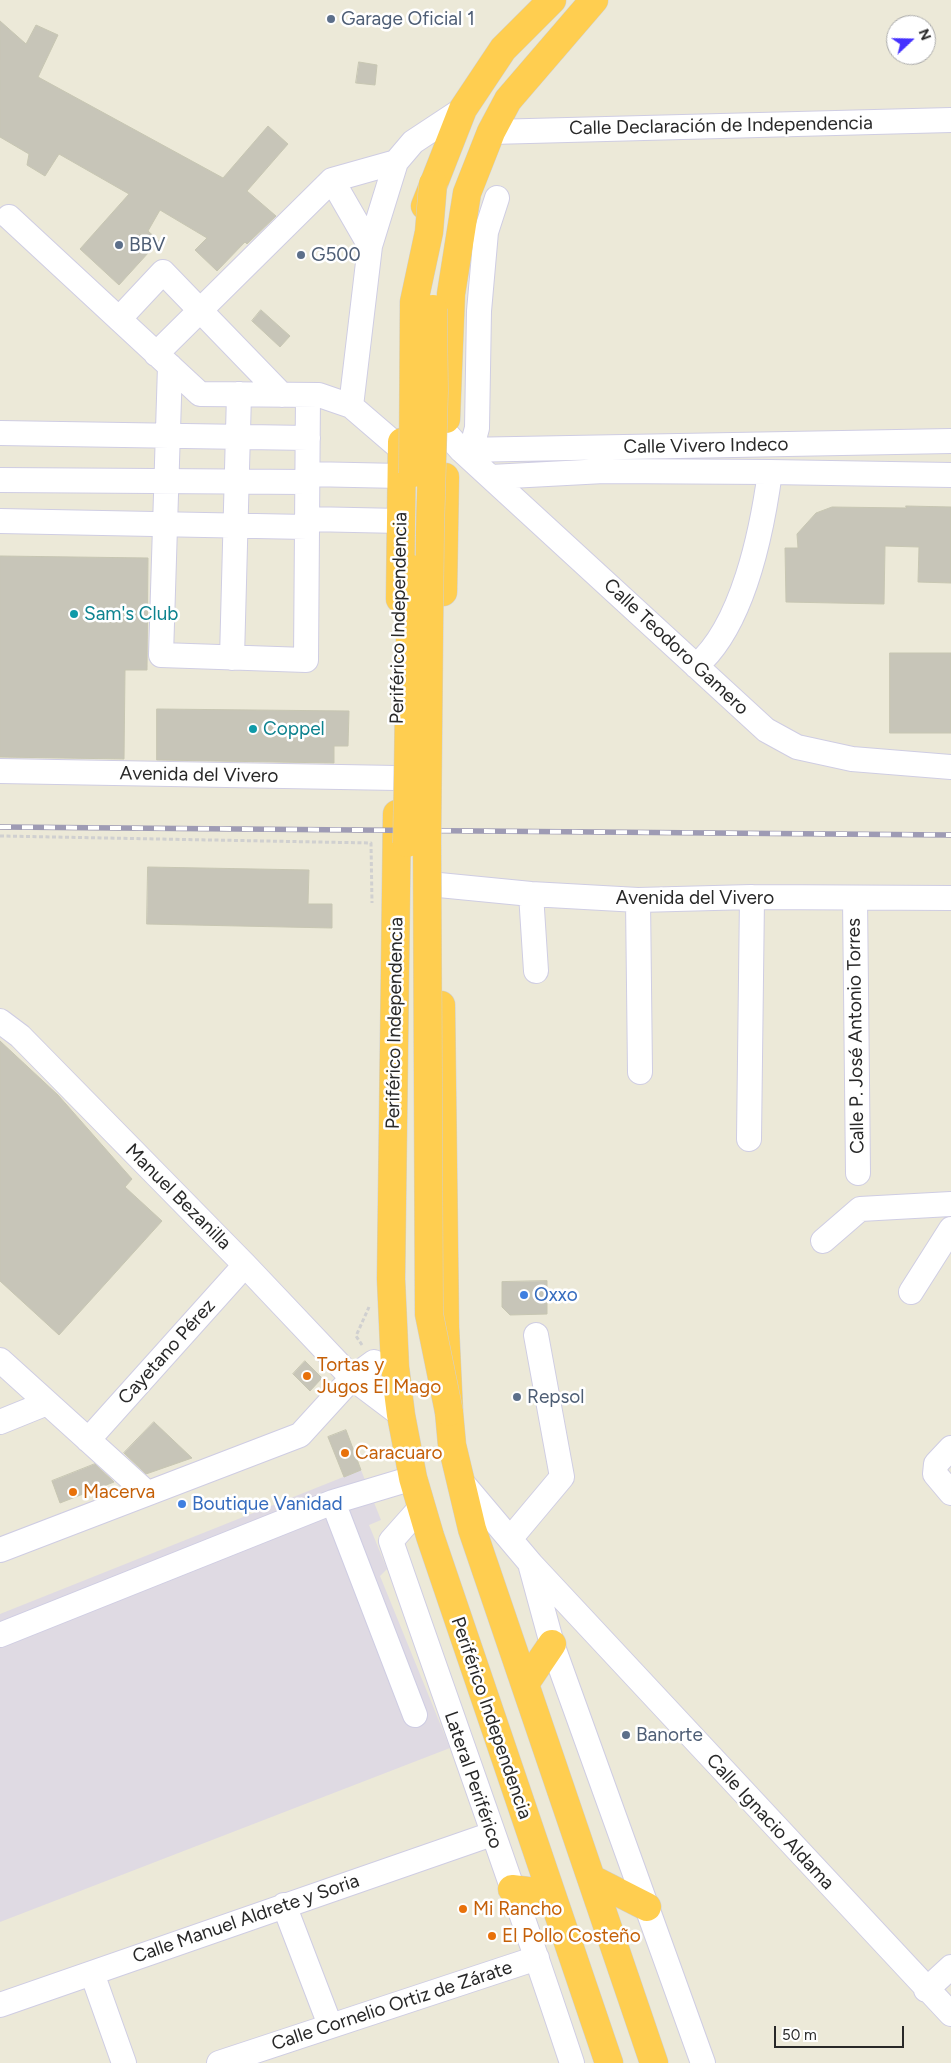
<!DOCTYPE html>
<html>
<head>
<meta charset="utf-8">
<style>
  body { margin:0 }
  #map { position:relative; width:951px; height:2063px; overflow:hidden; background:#ece9d8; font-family:Figtree,sans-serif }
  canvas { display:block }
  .north { position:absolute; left:886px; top:15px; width:50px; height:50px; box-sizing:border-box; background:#fff; border:1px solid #a9a9a9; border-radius:50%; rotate:69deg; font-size:14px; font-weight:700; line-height:20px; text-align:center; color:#282828 }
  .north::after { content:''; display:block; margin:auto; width:18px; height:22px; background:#4632ff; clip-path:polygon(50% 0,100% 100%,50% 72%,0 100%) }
  .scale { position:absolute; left:774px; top:2026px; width:130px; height:22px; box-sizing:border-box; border:2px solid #282828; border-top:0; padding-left:6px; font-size:15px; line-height:18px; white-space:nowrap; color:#282828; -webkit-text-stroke:4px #fff; paint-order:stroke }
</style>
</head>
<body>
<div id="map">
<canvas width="951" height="2063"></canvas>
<div class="north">N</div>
<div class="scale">50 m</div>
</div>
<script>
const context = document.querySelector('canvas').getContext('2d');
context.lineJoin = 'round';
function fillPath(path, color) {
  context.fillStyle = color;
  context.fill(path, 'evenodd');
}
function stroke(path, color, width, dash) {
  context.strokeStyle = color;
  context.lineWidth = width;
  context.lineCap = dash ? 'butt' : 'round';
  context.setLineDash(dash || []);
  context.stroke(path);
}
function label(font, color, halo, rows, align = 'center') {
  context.font = font + ' Figtree,sans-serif';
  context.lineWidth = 5;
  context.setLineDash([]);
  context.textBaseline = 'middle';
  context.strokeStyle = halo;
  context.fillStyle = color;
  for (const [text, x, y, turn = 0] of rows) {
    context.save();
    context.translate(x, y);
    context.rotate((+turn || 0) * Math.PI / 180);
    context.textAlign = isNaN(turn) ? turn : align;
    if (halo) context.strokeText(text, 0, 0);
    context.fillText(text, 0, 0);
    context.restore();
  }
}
fillPath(new Path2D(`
  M361 1470 381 1520 369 1525 387 1569 380 1576 450 1748 0 1922V1614Z`), '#dfdae3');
const building = new Path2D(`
  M0 21 26 44 36 25 58 35 38 77 223 178 268 126 288 144 247 191 276 216 247 244 245 242 217 271 195 250 207 238 160 210 148 231 159 241 119 285 80 249 129 194 59 154 45 176 27 165 29 154 0 137Z
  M359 62 377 65 375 85 356 83Z
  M261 310 290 336 280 347 252 321Z
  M906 506 951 507V583L918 582 919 547 885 546 884 604 786 602 785 548H798L797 534 816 513 832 507 906 508Z
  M0 556 148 558 147 670H125L124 759 0 757Z
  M890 653H951V733H890Z
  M157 709 349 711 348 746H334V763L157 760Z
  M148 867 309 870 308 904H332V928L147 924Z
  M0 1041 58 1095 132 1179 125 1187 162 1221 59 1335 0 1281Z
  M547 1281V1314L510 1315 502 1307V1282Z
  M305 1361 322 1378 310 1391 293 1374Z
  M154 1422 192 1458 146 1474 124 1453Z
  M346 1430 361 1470 344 1477 328 1437Z
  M95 1464 114 1482 60 1503 52 1481Z`);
fillPath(building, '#c7c5b8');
stroke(building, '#c7c6b2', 1);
const minor = new Path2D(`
  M491 132 951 120
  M332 180 370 246
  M9 217 200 394 319 395 351 406 401 449
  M119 319 163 272 282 395
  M156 354 332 180 396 162
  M170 366 161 655 306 660 308 395
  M351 406 370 246 396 162 413 142 463 109
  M0 433 308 438
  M446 433 461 450 766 730 797 747 852 759 951 767
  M461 450 951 441
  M471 450 477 428 479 311 486 232 497 198
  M307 474 401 476
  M491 477 604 471 770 472
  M0 480 307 482
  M307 519 401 521
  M0 521 307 527
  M232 658 239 394
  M696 666C743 626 762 531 770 472L951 475
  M0 771 397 778
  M439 885 531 894 638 900 752 897 951 898
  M531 894 536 971
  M855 898 858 1173
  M638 900 640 1072
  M0 1021 20 1036 245 1265 352 1378 401 1415
  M749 1139 752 897
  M823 1241 860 1209 951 1204
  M911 1292 951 1229
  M0 1360 147 1493
  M0 1422 47 1403
  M88 1440 245 1265
  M951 1448 936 1464 935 1474 951 1493
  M460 1480 531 1564 951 2014
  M333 1502 415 1715
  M422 1506 391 1541C451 1715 514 1888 572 2063
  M510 1539 562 1477 536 1335
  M0 1550 300 1435 352 1378 374 1362
  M531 1567 552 1644 703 2063
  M0 1635 333 1502 413 1478
  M284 1905 330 2025
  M92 1973 124 2063
  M926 1990 951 1967
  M0 2005 492 1834
  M219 2063 537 1958`);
const highway = new Path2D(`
  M425 206 463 109 503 49 552 0
  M446 419 451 294 467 193 491 132 508 100 594 0
  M443 592 445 477
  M400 599 402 442
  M397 814 391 1279 395 1367 401 1415 413 1478 430 1536 609 2063
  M441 1005 445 1327 449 1412 452 1445 472 1529 654 2063
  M525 1684 552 1644
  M592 1879 647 1907
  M512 1889 551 1894`);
stroke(minor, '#cfcde3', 26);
stroke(highway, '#d0d0d0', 29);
stroke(new Path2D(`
  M0 836 371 843 372 903
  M362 1345 356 1336 369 1307`), '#d0d0d0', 3, [4, 2.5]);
stroke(minor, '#fff', 24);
stroke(highway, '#ffce50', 28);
const rail = new Path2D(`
  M0 827 951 835`);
stroke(rail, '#9e9bb4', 5.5);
stroke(rail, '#fff', 4, [11]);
const highwayBridge = new Path2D(`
  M433 309 434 391 430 532 427 839 429 1314 449 1412
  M413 473 414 302 429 232 433 184
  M407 843 411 569`);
stroke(highwayBridge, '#d0d0d0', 29, []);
stroke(highwayBridge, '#ffce50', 28);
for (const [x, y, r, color] of [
  [331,19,5,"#5c6f8a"],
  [119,245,5,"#5c6f8a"],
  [301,255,5,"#5c6f8a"],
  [74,614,5,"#0f9aa8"],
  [253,729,5,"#0f9aa8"],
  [524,1295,5,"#3f7fe0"],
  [307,1376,5,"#e8710a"],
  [517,1397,5,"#5c6f8a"],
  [345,1453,5,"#e8710a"],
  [73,1492,5,"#e8710a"],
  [182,1504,5,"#3f7fe0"],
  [626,1735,5,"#5c6f8a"],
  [463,1909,5,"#e8710a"],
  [492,1936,5,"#e8710a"]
]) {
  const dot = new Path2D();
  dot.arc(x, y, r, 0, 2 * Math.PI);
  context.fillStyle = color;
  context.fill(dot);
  stroke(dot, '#fff', 2);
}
label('19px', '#4e5e75', '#fff', [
  ["Garage Oficial 1",341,19],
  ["BBV",129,245],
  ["G500",311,255],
  ["Repsol",527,1397],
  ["Banorte",636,1735]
], 'left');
label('19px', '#282828', '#fff', [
  ["Calle Declaración de Independencia",721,126,-1],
  ["Calle Vivero Indeco",706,446,-1],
  ["Periférico Independencia",399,618,-89],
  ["Calle Teodoro Gamero",676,647,43],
  ["Avenida del Vivero",199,775,1],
  ["Avenida del Vivero",695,898],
  ["Periférico Independencia",395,1023,-89],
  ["Calle P. José Antonio Torres",856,1036,-91],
  ["Manuel Bezanilla",178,1197,45],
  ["Cayetano Pérez",167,1352,-48],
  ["Periférico Independencia",491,1718,71],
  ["Lateral Periférico",473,1780,71],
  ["Calle Ignacio Aldama",770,1822,47],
  ["Calle Manuel Aldrete y Soria",246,1919,-19],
  ["Calle Cornelio Ortiz de Zárate",392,2006,-18]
]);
label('19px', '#0d838f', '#fff', [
  ["Sam's Club",84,614],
  ["Coppel",263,729]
], 'left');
label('19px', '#366cbe', '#fff', [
  ["Oxxo",534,1295],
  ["Boutique Vanidad",192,1504]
], 'left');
label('19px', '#c56008', '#fff', [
  ["Tortas y",317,1365],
  ["Jugos El Mago",317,1387],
  ["Caracuaro",355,1453],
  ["Macerva",83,1492],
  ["Mi Rancho",473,1909],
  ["El Pollo Costeño",502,1936]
], 'left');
</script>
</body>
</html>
